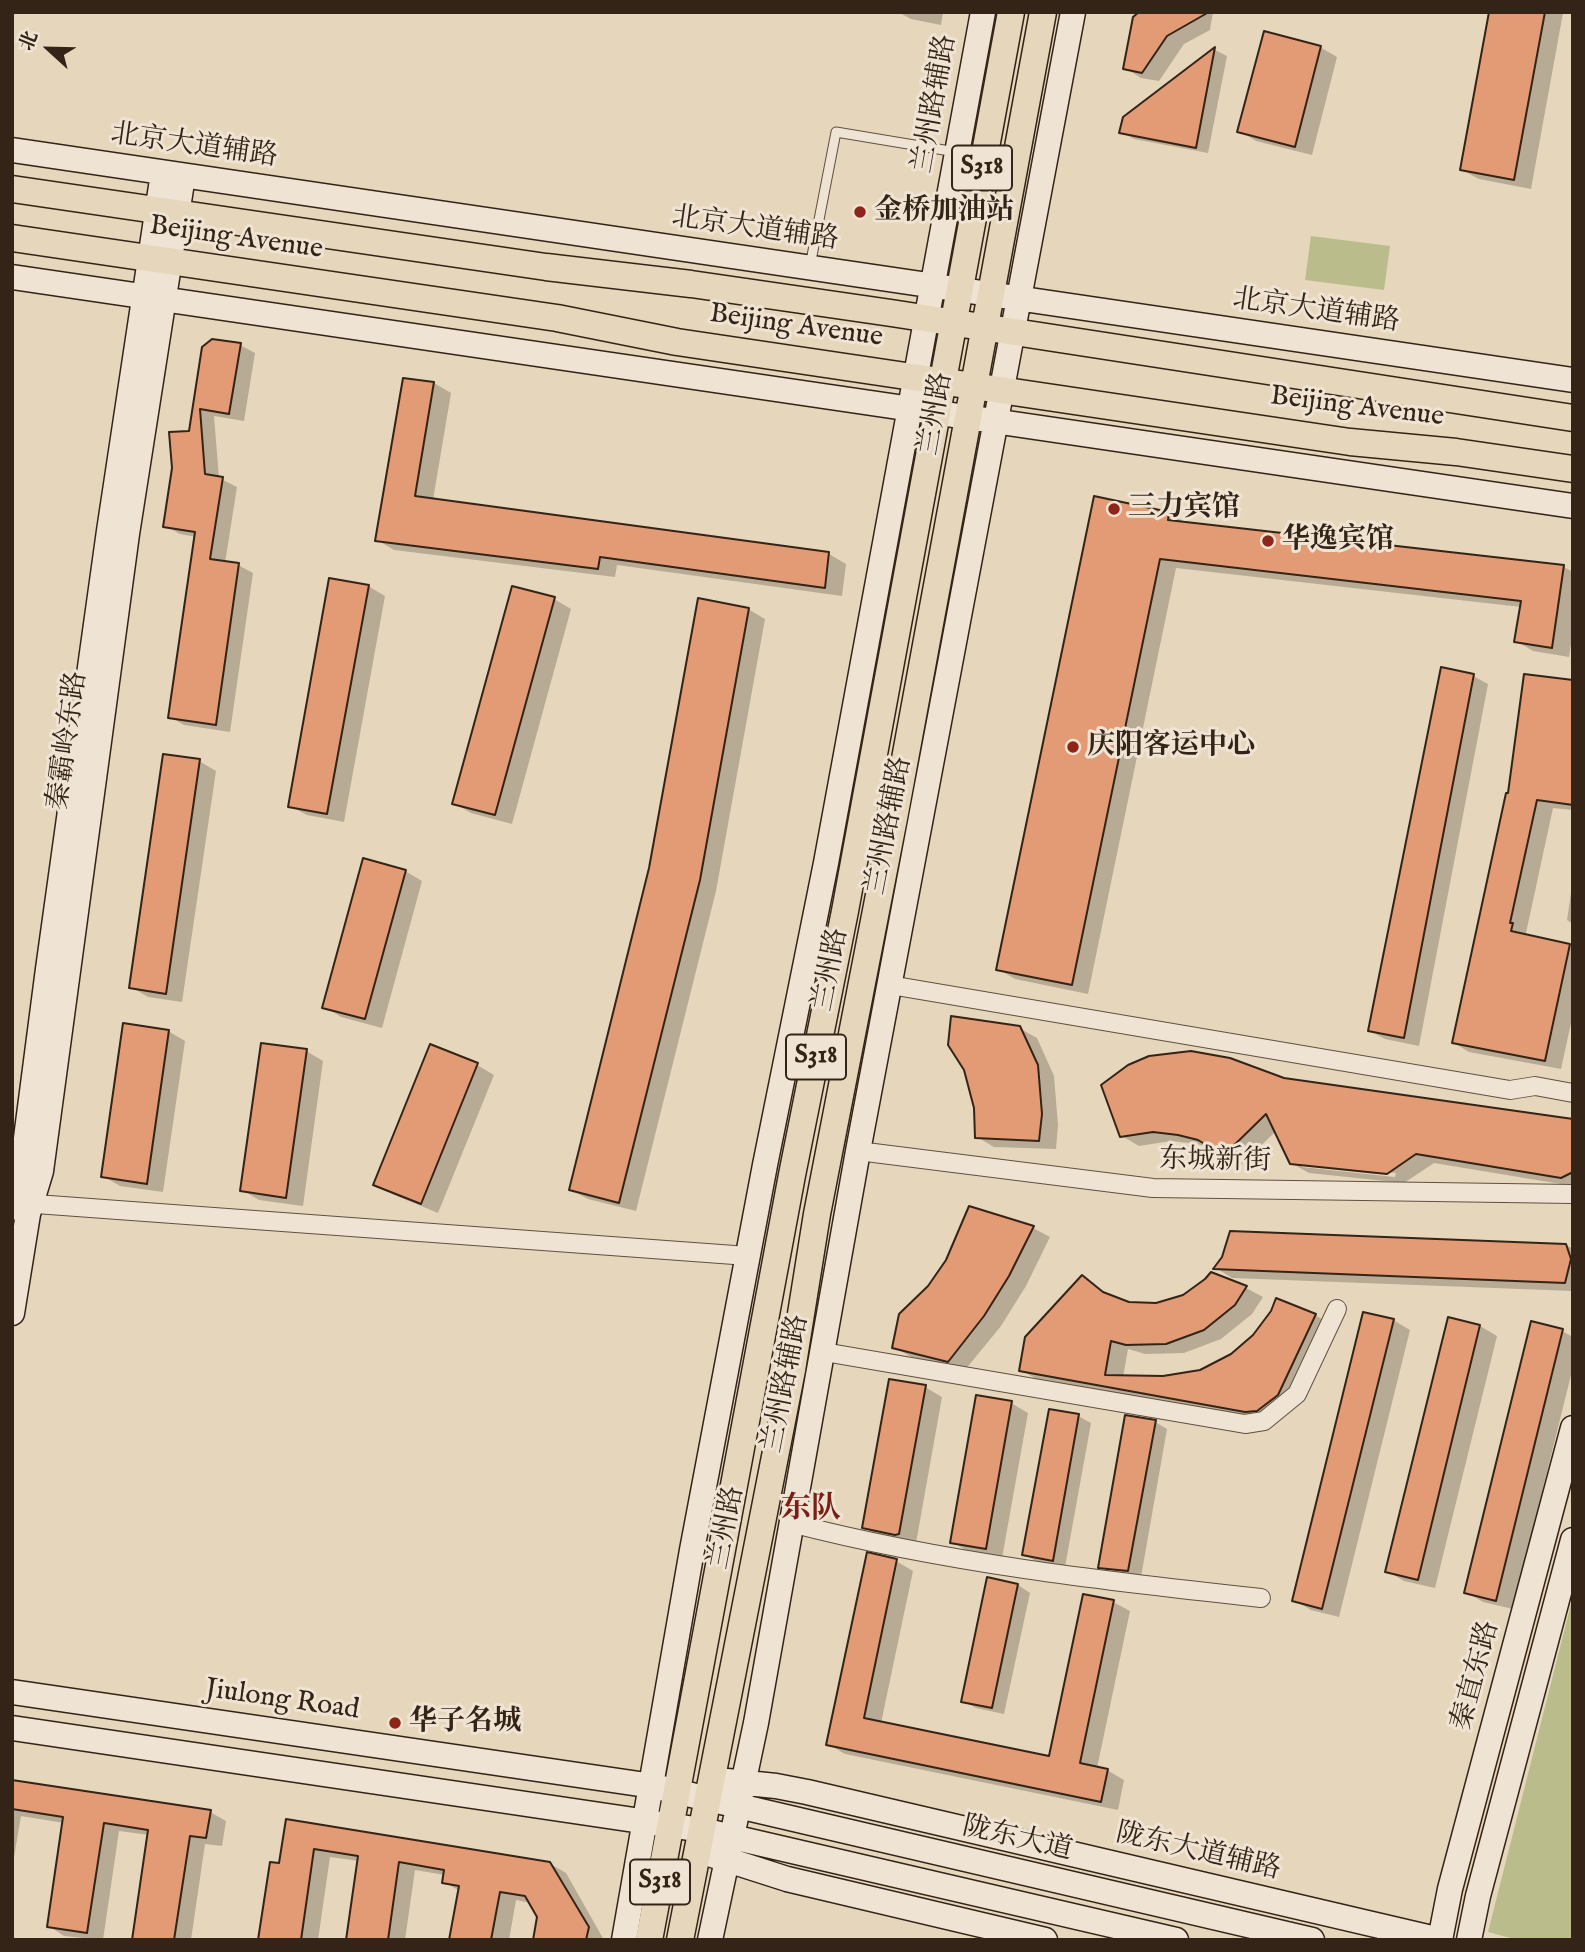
<!DOCTYPE html>
<html>
<head>
<meta charset="utf-8">
<style>
  body { margin:0 }
  #map { position:relative; width:1585px; height:1952px; overflow:hidden; background:#e6d6bb; font-family:"IM FELL English","Noto Serif SC",serif }
  canvas { display:block }
  .frame { position:absolute; inset:0; border:14px solid #342418; pointer-events:none }
  .north { position:absolute; left:14px; top:14px; width:70px; height:70px; -webkit-text-stroke:5px #efe4d3; paint-order:stroke; rotate:292deg; font-size:19px; font-weight:700; line-height:28px; text-align:center; color:#342418 }
  .north::after { content:''; display:block; margin:auto; width:24px; height:32px; background:#342418; clip-path:polygon(50% 0,100% 100%,50% 72%,0 100%) }
</style>
</head>
<body>
<div id="map">
<canvas width="1585" height="1952"></canvas>
<div class="frame"></div>
<div class="north">北</div>
</div>
<script>
const context = document.querySelector('canvas').getContext('2d');
context.lineJoin = 'round';
function fillPath(path, color) {
  context.fillStyle = color;
  context.fill(path, 'evenodd');
}
function stroke(path, color, width, dash) {
  context.strokeStyle = color;
  context.lineWidth = width;
  context.lineCap = dash ? 'butt' : 'round';
  context.setLineDash(dash || []);
  context.stroke(path);
}
function label(font, color, halo, rows, align = 'center') {
  context.font = font + ' "IM FELL English","Noto Serif SC",serif';
  context.lineWidth = 6;
  context.setLineDash([]);
  context.textBaseline = 'middle';
  context.strokeStyle = halo;
  context.fillStyle = color;
  for (const [text, x, y, turn = 0] of rows) {
    context.save();
    context.translate(x, y);
    context.rotate((+turn || 0) * Math.PI / 180);
    context.textAlign = isNaN(turn) ? turn : align;
    if (halo) context.strokeText(text, 0, 0);
    context.fillText(text, 0, 0);
    context.restore();
  }
}
fillPath(new Path2D(`
  M1311 236 1390 246 1384 290 1305 280Z
  M1571 1604H1573V1940H1518L1488 1932Z`), '#bbbc8c');
fillPath(new Path2D(`
  M898 12H943L941 25 911 19Z
  M1142 12H1213L1210 30 1184 44 1159 81 1141 78 1125 68Z
  M1491 12 1563 13 1531 189 1479 179 1462 170Z
  M1320 47 1337 57 1312 155 1256 141 1240 131Z
  M1215 50 1227 56 1208 153 1134 139 1121 132 1124 118Z
  M240 345 255 353 244 421 214 416 219 478 237 487 225 563 238 565 253 573 230 732 184 725 170 717 196 537 180 534 165 526 190 432 204 348Z
  M405 380 434 383 451 393 433 500 829 554 846 564 842 596 617 565 615 577 394 550 377 540Z
  M1169 513 1186 523 1564 567 1573 572V632L1569 657 1533 651 1516 641 1521 607 1176 568 1088 994 1015 979 998 969Z
  M368 586 385 596 344 822 307 815 290 806Z
  M554 599 571 609 512 824 471 813 454 803Z
  M748 609 765 619 716 891 636 1211 588 1199 571 1190Z
  M1473 676 1488 684 1419 1046 1385 1039 1370 1031Z
  M1573 682V810L1553 808 1526 933 1528 936 1573 947V1014L1561 1069 1469 1052 1454 1043Z
  M199 761 216 771 182 1002 148 997 131 987Z
  M405 871 422 881 382 1028 341 1017 325 1007Z
  M1573 879V924L1567 920Z
  M1019 1028 1037 1038 1054 1076 1058 1125 1056 1149 994 1147 977 1137Z
  M168 1031 185 1041 163 1192 120 1186 103 1176Z
  M306 1051 323 1061 303 1206 259 1200 242 1190Z
  M477 1065 494 1075 438 1213 392 1194 375 1184Z
  M1284 1080 1573 1121V1186L1434 1163 1404 1183 1309 1173 1291 1163 1276 1131 1240 1166 1216 1149 1197 1144 1171 1141 1139 1146 1122 1136ZM1302 1164 1396 1173 1395 1177 1302 1167Z
  M1033 1228 1050 1237 1026 1286 1001 1326 965 1370 911 1357 894 1347Z
  M1566 1245 1573 1249V1291L1232 1278 1216 1268Z
  M1212 1274 1246 1288 1263 1297 1252 1314 1221 1339 1184 1353 1145 1354 1128 1349 1123 1377 1163 1378 1200 1371 1232 1355 1254 1336 1315 1315 1332 1325 1295 1404 1263 1421 1038 1380 1021 1370 1082 1277 1112 1297 1128 1304 1157 1305 1184 1297Z
  M1449 1319 1480 1326 1497 1336 1435 1588 1404 1581 1387 1571Z
  M1393 1320 1410 1330 1339 1617 1311 1610 1294 1600Z
  M1562 1331 1573 1337V1367L1513 1609 1483 1602 1466 1592Z
  M925 1387 942 1397 916 1543 881 1537 864 1527Z
  M1011 1403 1028 1413 1002 1558 969 1552 952 1542Z
  M1078 1416 1091 1423 1065 1567 1037 1562 1024 1554Z
  M1155 1422 1167 1429 1141 1577 1112 1574 1100 1567Z
  M896 1561 913 1571 881 1723 1051 1759 1113 1602 1130 1611 1097 1768 1107 1770 1124 1780 1118 1810 845 1754 828 1744Z
  M1018 1585 1030 1593 1004 1714 976 1708 963 1701Z
  M12 1782 210 1812 226 1821 222 1846 205 1844 191 1940H134L149 1835 119 1831 103 1940 64 1936 49 1926 64 1823 21 1816 12 1869Z
  M287 1821 549 1863 566 1873 604 1940H535L539 1917 531 1903 516 1900 509 1940H451L460 1891 444 1882 445 1875 415 1870 405 1940H348L359 1861 330 1857 318 1940H260L280 1865Z`), '#0003');
const building = new Path2D(`
  M1139 12H1209L1167 36 1142 73 1123 69 1133 17Z
  M1489 12H1545L1514 180 1460 170Z
  M1264 31 1321 46 1295 147 1237 132Z
  M1215 47 1196 148 1119 133 1123 117Z
  M212 339 241 343 229 414 200 409 205 474 223 477 210 559 239 563 216 725 168 718 195 532 163 527 172 468 169 432 189 431 202 347Z
  M403 378 434 382 415 496 829 552 825 588 600 557 598 569 375 541Z
  M1094 496 1169 512 1168 520 1564 565 1552 648 1514 642 1521 601 1160 559 1072 985 996 970Z
  M329 578 369 585 327 814 288 807Z
  M512 586 555 597 495 815 452 804Z
  M698 598 749 608 700 880 619 1203 569 1190 649 868Z
  M1441 667 1474 674 1404 1038 1368 1031Z
  M1524 674 1573 680V805L1537 800 1510 923H1513L1511 931 1570 944 1545 1061 1452 1043 1506 793H1508Z
  M163 754 200 759 166 994 129 988Z
  M363 858 406 870 365 1019 322 1008Z
  M951 1016 1020 1026 1038 1065 1042 1114 1039 1141 975 1138 974 1108 964 1070 948 1045Z
  M123 1023 169 1030 147 1184 101 1177Z
  M261 1043 307 1049 286 1198 240 1191Z
  M430 1044 478 1063 421 1204 373 1185Z
  M1191 1051 1230 1058 1284 1078 1573 1119V1172L1561 1178 1416 1154 1387 1174 1290 1164 1266 1114 1222 1157 1213 1149 1198 1140 1178 1135 1153 1132 1120 1137 1101 1085 1128 1065 1149 1056Z
  M969 1206 1034 1226 1009 1276 984 1316 948 1362 892 1348 899 1314 928 1286 946 1260Z
  M1230 1231 1566 1244 1571 1259 1565 1283 1213 1269 1222 1257Z
  M1211 1272 1247 1286 1235 1305 1204 1330 1166 1344 1126 1345 1111 1341 1105 1375 1163 1376 1200 1370 1231 1354 1253 1335 1271 1311 1276 1298 1316 1314 1278 1395 1257 1411 1245 1412 1019 1371 1025 1337 1082 1275 1103 1292 1129 1302 1156 1303 1183 1295 1205 1279Z
  M1363 1312 1394 1319 1322 1609 1292 1601Z
  M1448 1317 1480 1325 1418 1580 1385 1572Z
  M1531 1321 1563 1329 1496 1601 1464 1593Z
  M889 1379 926 1385 899 1534 895 1535 862 1528Z
  M976 1395 1012 1401 986 1549 950 1543Z
  M1049 1409 1079 1414 1053 1561 1022 1555Z
  M1125 1415 1156 1420 1128 1571 1098 1568Z
  M867 1552 897 1559 864 1718 1049 1756 1083 1594 1114 1600 1080 1763 1108 1769 1101 1802 826 1745Z
  M987 1577 1018 1584 992 1708 961 1702Z
  M12 1780 211 1810 206 1838 190 1836 174 1940H132L148 1830 104 1823 87 1933 47 1927 63 1817 12 1809Z
  M286 1819 550 1862 589 1927 586 1940H533L537 1917 525 1896 500 1892 491 1940H449L459 1886 442 1883 444 1870 399 1862 388 1940H346L358 1856 314 1849 301 1940H258L270 1862 279 1863Z`);
fillPath(building, '#e29b75');
stroke(building, '#342418', 2);
const lane = new Path2D(`
  M810 266 836 132 956 152`);
const street = new Path2D(`
  M890 985 1510 1090 1535 1086 1573 1093
  M858 1151 1153 1188 1573 1194
  M22 1203 748 1256
  M824 1352 1245 1424 1264 1421 1297 1394 1337 1309
  M791 1523C945 1563 1104 1581 1261 1598`);
const secondary = new Path2D(`
  M12 150 1573 380
  M12 277 1573 506
  M20 1209 22 1169 48 969 109 531 163 173
  M12 1313 28 1214 41 1171 127 534 183 176
  M12 1692 653 1786 1312 1940
  M12 1728 702 1830 1176 1940
  M727 1781 776 1786 807 1792 1440 1940
  M712 1855 787 1879 1045 1940
  M624 1940 692 1550 765 1165 826 863 983 12
  M710 1940 756 1723 858 1151 1073 12
  M1440 1940 1450 1889 1573 1428
  M1469 1940 1478 1896 1573 1540`);
const primary = new Path2D(`
  M12 189 546 267 691 284 891 313 1573 418
  M12 238 557 318 677 342 1350 442 1456 452 1573 469
  M649 1940 792 1175 845 911 1011 12
  M680 1940 792 1370 817 1214 895 813 1043 12`);
stroke(lane, '#605041', 11);
stroke(street, '#605041', 20);
stroke(secondary, '#342418', 27);
stroke(primary, '#342418', 29);
stroke(lane, '#efe4d3', 9);
stroke(street, '#efe4d3', 18);
stroke(secondary, '#efe4d3', 24);
stroke(primary, '#e6d6bb', 26);
for (const [x, y, r, color] of [
  [860,212,7,"#8f2418"],
  [1114,509,7,"#8f2418"],
  [1268,541,7,"#8f2418"],
  [1073,747,7,"#8f2418"],
  [395,1723,7,"#8f2418"]
]) {
  const dot = new Path2D();
  dot.arc(x, y, r, 0, 2 * Math.PI);
  context.fillStyle = color;
  context.fill(dot);
  stroke(dot, '#efe4d3', 2.5);
}
for (const [x, y, w] of [
  [982,168,60],
  [816,1057,60],
  [660,1882,60]
]) {
  const box = new Path2D();
  box.roundRect(x - w / 2, y - 22.5, w, 45, 5);
  context.fillStyle = '#efe4d3';
  context.fill(box);
  stroke(box, '#342418', 2);
}
label('bold 26px', '#342418', null, [
  ["S318",982,168],
  ["S318",816,1057],
  ["S318",660,1882]
]);
label('28px', '#342418', '#efe4d3', [
  ["兰州路辅路",936,104,-80],
  ["北京大道辅路",194,147,8],
  ["北京大道辅路",755,230,8],
  ["Beijing Avenue",236,239,8],
  ["北京大道辅路",1316,312,8],
  ["Beijing Avenue",796,327,8],
  ["Beijing Avenue",1357,408,7],
  ["兰州路",937,414,-80],
  ["秦霸岭东路",69,741,-82],
  ["兰州路辅路",890,826,-79],
  ["兰州路",832,970,-79],
  ["东城新街",1215,1162,1],
  ["兰州路辅路",787,1384,-79],
  ["兰州路",728,1528,-79],
  ["秦直东路",1477,1676,-75],
  ["Jiulong Road",282,1701,8],
  ["陇东大道",1017,1840,13],
  ["陇东大道辅路",1198,1853,13]
]);
label('bold 28px', '#342418', '#efe4d3', [
  ["金桥加油站",874,212],
  ["三力宾馆",1128,509],
  ["华逸宾馆",1282,541],
  ["庆阳客运中心",1087,747],
  ["华子名城",409,1723]
], 'left');
label('bold 30px', '#7a1f14', '#efe4d3', [
  ["东队",811,1511]
]);
</script>
</body>
</html>
